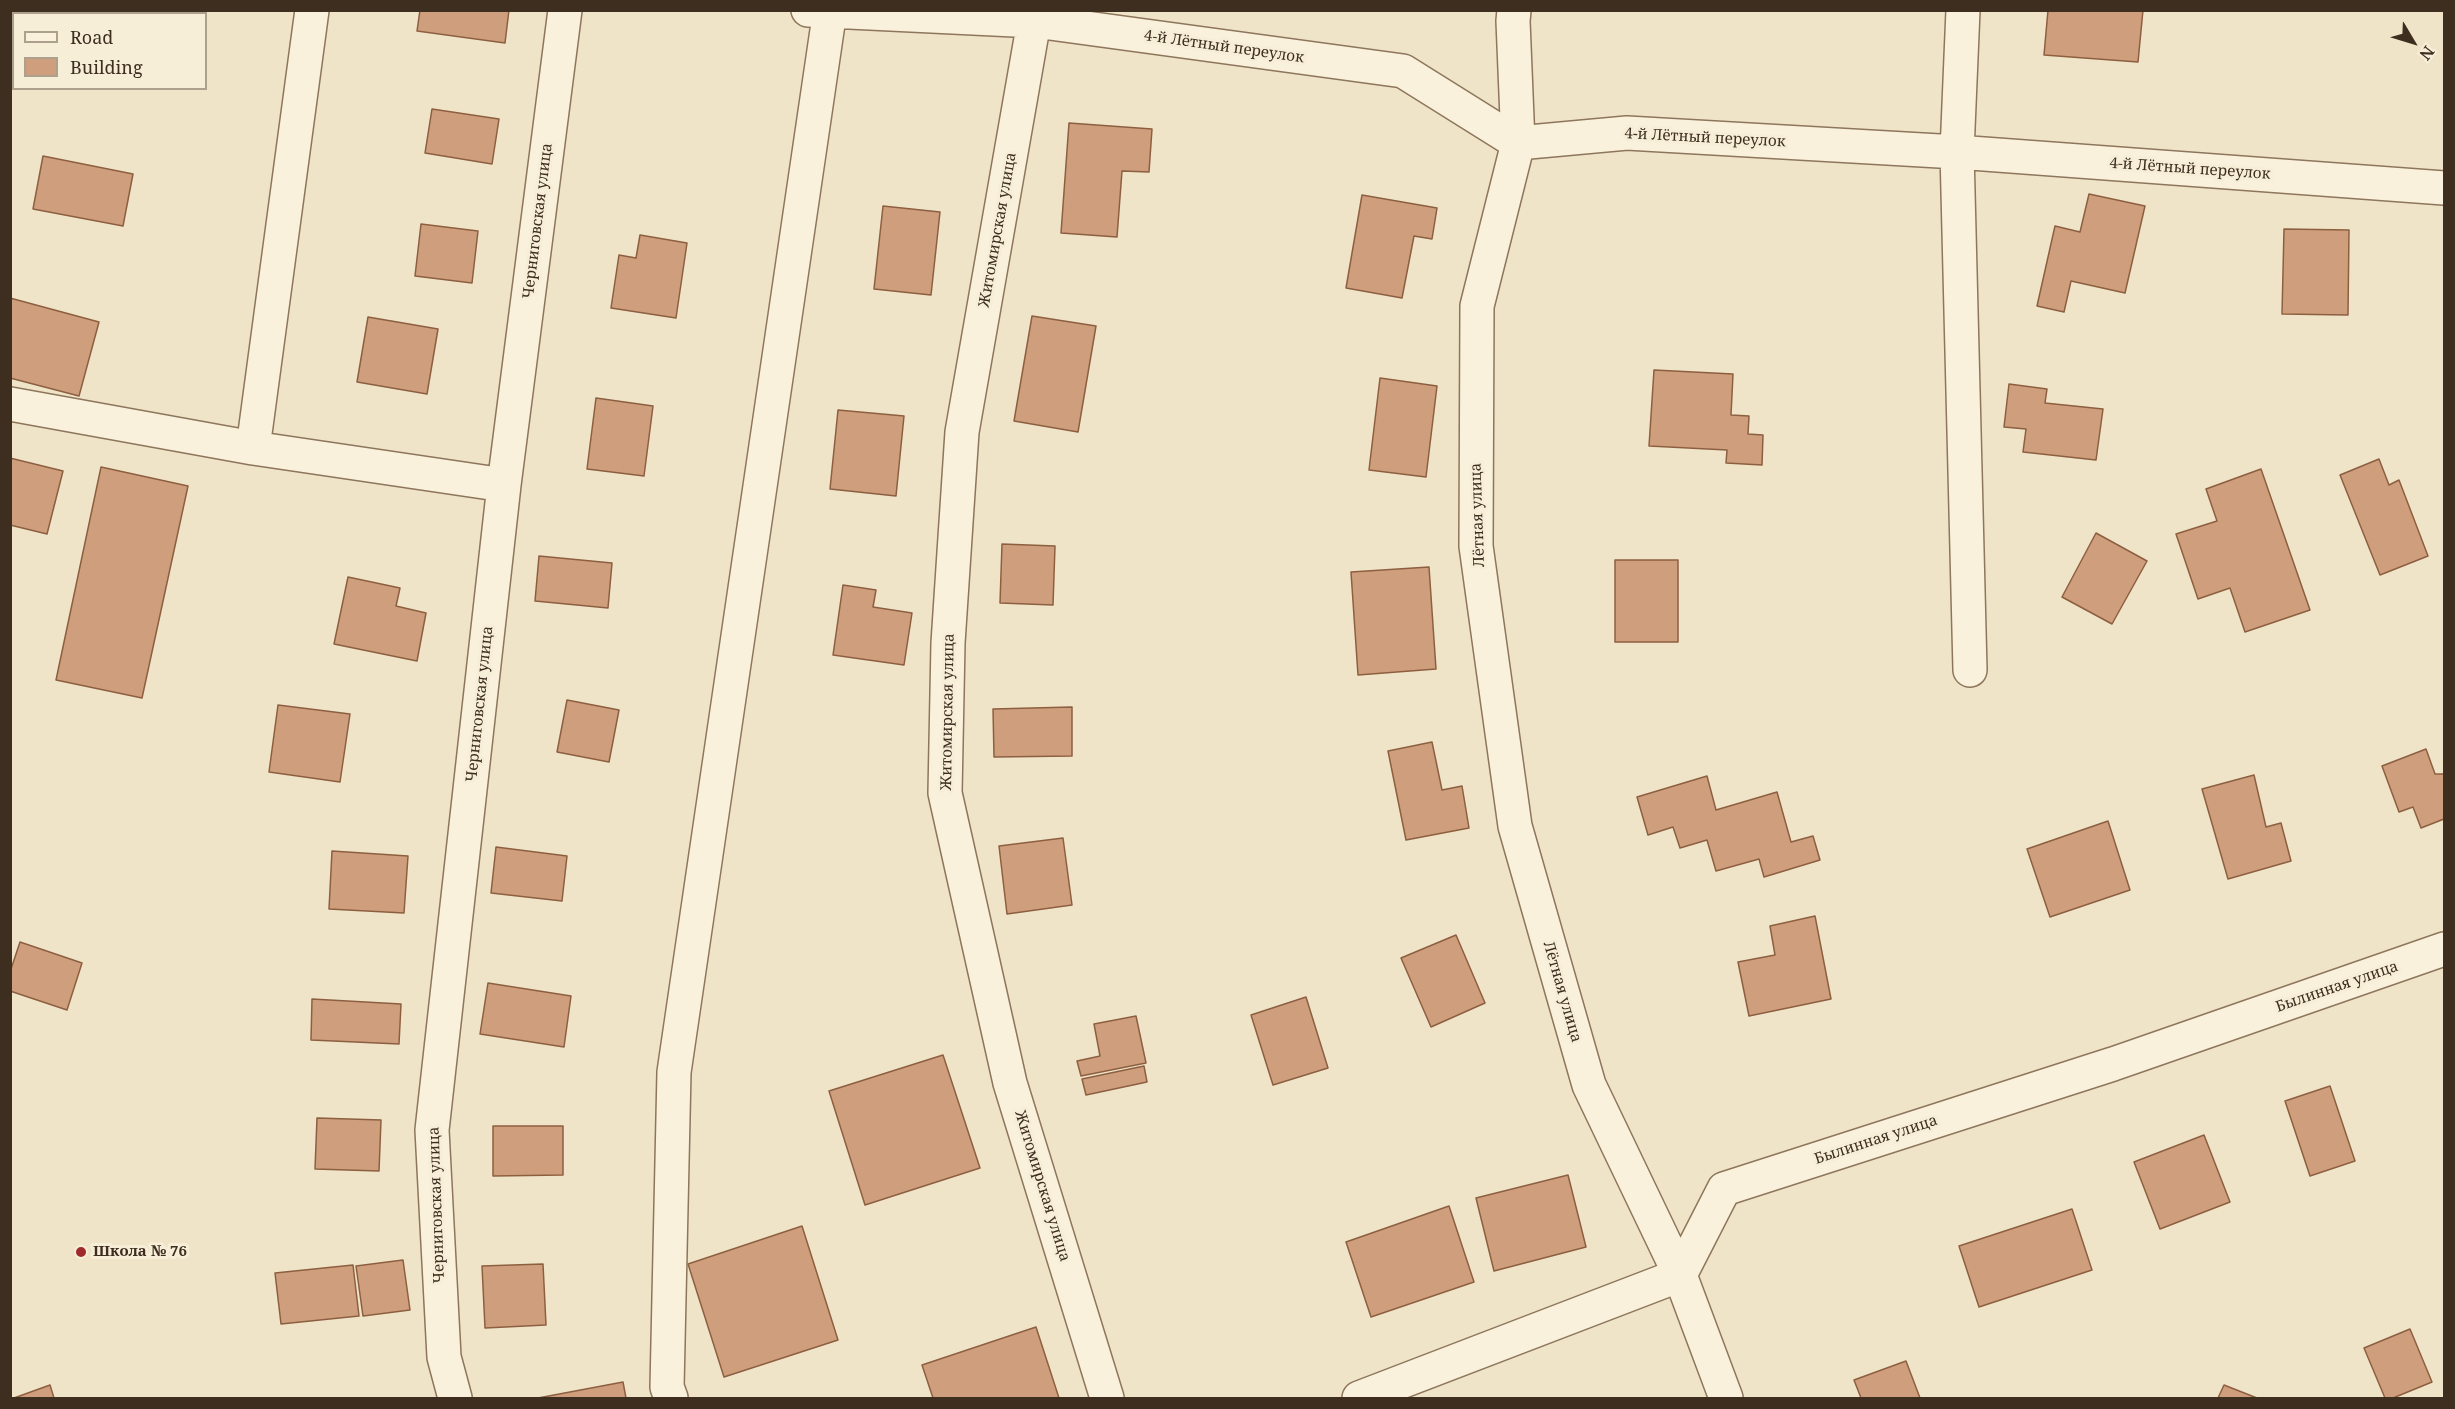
<!DOCTYPE html>
<html>
<head>
<meta charset="utf-8">
<style>
  body { margin:0 }
  #map { position:relative; width:2455px; height:1409px; overflow:hidden; background:#f0e4c8; font-family:"Noto Serif",serif }
  canvas { display:block }
  .frame { position:absolute; inset:0; border:12px solid #3d2e20; pointer-events:none }
  .legend { position:absolute; left:12px; top:12px; width:195px; height:78px; box-sizing:border-box; background:#f7eed8; border:2px solid #ada18e; margin:0; padding:8px 10px; list-style:none; font-size:18px; color:#3d2e20 }
  .legend li { display:flex; align-items:center; gap:12px; height:30px }
  .legend b { width:30px; border:2px solid #ada18e }
  .north { position:absolute; left:2383px; top:12px; width:60px; height:60px; -webkit-text-stroke:4px #f7eed8; paint-order:stroke; rotate:128deg; font-size:16px; font-weight:700; line-height:24px; text-align:center; color:#3d2e20 }
  .north::after { content:''; display:block; margin:auto; width:21px; height:27px; background:#3d2e20; clip-path:polygon(50% 0,100% 100%,50% 72%,0 100%) }
</style>
</head>
<body>
<div id="map">
<canvas width="2455" height="1409"></canvas>
<div class="frame"></div>
<ul class="legend">
<li><b style="height:8px;background:#faf1dc"></b>Road</li>
<li><b style="height:16px;background:#cf9f7d"></b>Building</li>
</ul>
<div class="north">N</div>
</div>
<script>
const context = document.querySelector('canvas').getContext('2d');
context.lineJoin = 'round';
function fillPath(path, color) {
  context.fillStyle = color;
  context.fill(path, 'evenodd');
}
function stroke(path, color, width, dash) {
  context.strokeStyle = color;
  context.lineWidth = width;
  context.lineCap = dash ? 'butt' : 'round';
  context.setLineDash(dash || []);
  context.stroke(path);
}
function label(font, color, halo, rows, align = 'center') {
  context.font = font + ' "Noto Serif",serif';
  context.lineWidth = 6;
  context.setLineDash([]);
  context.textBaseline = 'middle';
  context.strokeStyle = halo;
  context.fillStyle = color;
  for (const [text, x, y, turn = 0] of rows) {
    context.save();
    context.translate(x, y);
    context.rotate((+turn || 0) * Math.PI / 180);
    context.textAlign = isNaN(turn) ? turn : align;
    if (halo) context.strokeText(text, 0, 0);
    context.fillText(text, 0, 0);
    context.restore();
  }
}
const building = new Path2D(`
  M420 10H509L505 43 417 31Z
  M2048 10H2143L2138 62 2044 55Z
  M432 109 499 119 492 164 425 153Z
  M1069 123 1152 129 1149 172 1122 171 1117 237 1061 233Z
  M43 156 133 174 123 226 33 209Z
  M2089 194 2145 206 2125 293 2071 281 2064 312 2037 306 2055 226 2080 232Z
  M1362 195 1437 208 1432 239 1414 236 1402 298 1346 288Z
  M883 206 940 212 931 295 874 289Z
  M421 224 478 231 472 283 415 276Z
  M2284 229 2349 230 2348 315 2282 314Z
  M640 235 687 243 676 318 611 308 619 255 636 258Z
  M10 298 99 322 79 396 10 378Z
  M1032 316 1096 326 1078 432 1014 421Z
  M368 317 438 329 427 394 357 382Z
  M1654 370 1733 374 1731 415 1749 416 1748 434 1763 435 1762 465 1726 463 1727 450 1649 446Z
  M1380 378 1437 386 1426 477 1369 470Z
  M2009 384 2047 389 2045 403 2103 409 2096 460 2023 452 2026 429 2004 427Z
  M596 398 653 406 644 476 587 469Z
  M838 410 904 416 896 496 830 489Z
  M10 458 63 471 47 534 10 525Z
  M2379 459 2389 485 2399 480 2428 556 2380 575 2340 475Z
  M101 467 188 486 142 698 56 680Z
  M2261 469 2310 610 2245 632 2230 588 2198 599 2176 534 2217 521 2206 489Z
  M2096 533 2147 561 2112 624 2062 597Z
  M1002 544 1055 546 1053 605 1000 603Z
  M539 556 612 563 608 608 535 601Z
  M1615 560H1678V642H1615Z
  M1429 567 1436 669 1358 675 1351 572Z
  M348 577 400 588 396 606 426 613 417 661 334 644Z
  M843 585 876 590 873 607 912 613 904 665 833 655Z
  M567 700 619 710 609 762 557 752Z
  M278 705 350 714 340 782 269 772Z
  M1072 707V756L994 757 993 709Z
  M1432 742 1442 790 1462 786 1469 828 1406 840 1388 751Z
  M2426 749 2435 774H2444V819L2421 828 2413 807 2399 812 2382 766Z
  M2254 775 2266 827 2281 823 2291 861 2228 879 2202 789Z
  M1707 776 1716 810 1777 792 1791 842 1813 836 1820 860 1764 877 1759 859 1716 871 1707 840 1680 848 1673 827 1648 835 1637 797Z
  M2108 821 2130 890 2050 917 2027 849Z
  M1063 838 1072 905 1007 914 999 846Z
  M496 847 567 856 562 901 491 893Z
  M332 851 408 856 404 913 329 909Z
  M1815 916 1831 999 1749 1016 1738 962 1775 955 1770 926Z
  M1456 935 1485 1003 1431 1027 1401 958Z
  M20 942 82 963 67 1010 10 991V972Z
  M488 983 571 996 564 1047 480 1034Z
  M1306 997 1328 1068 1273 1085 1251 1015Z
  M312 999 401 1004 399 1044 311 1040Z
  M1136 1016 1146 1063 1081 1076 1077 1061 1100 1056 1094 1024Z
  M943 1055 980 1168 865 1205 829 1091Z
  M1144 1066 1147 1082 1086 1095 1082 1079Z
  M2330 1086 2355 1161 2310 1176 2285 1101Z
  M317 1118 381 1120 379 1171 315 1169Z
  M493 1126H563V1175L493 1176Z
  M2204 1135 2230 1202 2160 1229 2134 1162Z
  M1568 1175 1586 1247 1494 1271 1476 1198Z
  M1449 1206 1474 1282 1371 1317 1346 1242Z
  M2072 1209 2092 1270 1979 1307 1959 1246Z
  M802 1226 838 1340 724 1377 688 1264Z
  M403 1260 410 1310 363 1316 356 1266Z
  M543 1264 546 1325 485 1328 482 1266Z
  M353 1265 359 1316 281 1324 275 1273Z
  M1036 1327 1059 1398H933L922 1365Z
  M2410 1329 2432 1382 2393 1398H2385L2364 1348Z
  M1906 1361 1920 1398H1861L1854 1380Z
  M623 1382 626 1398H538Z
  M50 1385 54 1398H14Z
  M2224 1385 2257 1398H2218Z`);
fillPath(building, '#cf9f7d');
stroke(building, '#8d5f41', 1.5);
const street = new Path2D(`
  M808 10 1035 21 1403 71 1518 143 1627 133 1957 152 2444 188
  M1036 10 962 432 948 643 945 793 1010 1083 1107 1398
  M1514 10 1513 21 1518 143 1477 306 1476 546 1515 826 1589 1085 1680 1275 1726 1398
  M1963 10 1957 152 1970 670
  M10 404 253 448 504 485
  M253 448 312 10
  M455 1398 444 1357 432 1130 504 485 565 10
  M671 1398 667 1387 674 1072 830 10
  M1359 1398 1680 1275 1724 1189 2113 1064 2444 949`);
stroke(street, '#8d765c', 36);
stroke(street, '#faf1dc', 33);
for (const [x, y, r, color] of [
  [81,1252,6,"#9e2a2b"]
]) {
  const dot = new Path2D();
  dot.arc(x, y, r, 0, 2 * Math.PI);
  context.fillStyle = color;
  context.fill(dot);
  stroke(dot, '#f7eed8', 2);
}
label('15px', '#3d2e20', '#f7eed8', [
  ["4-й Лётный переулок",1224,47,8],
  ["4-й Лётный переулок",1705,138,3],
  ["4-й Лётный переулок",2190,169,4],
  ["Черниговская улица",538,221,-83],
  ["Житомирская улица",998,230,-80],
  ["Лётная улица",1478,515,-92],
  ["Черниговская улица",480,704,-84],
  ["Житомирская улица",948,712,-89],
  ["Былинная улица",2337,987,-19],
  ["Лётная улица",1562,992,74],
  ["Былинная улица",1876,1140,-18],
  ["Житомирская улица",1042,1186,73],
  ["Черниговская улица",437,1205,-92]
]);
label('bold 15px', '#3d2e20', '#f7eed8', [
  ["Школа № 76",93,1252]
], 'left');
</script>
</body>
</html>
